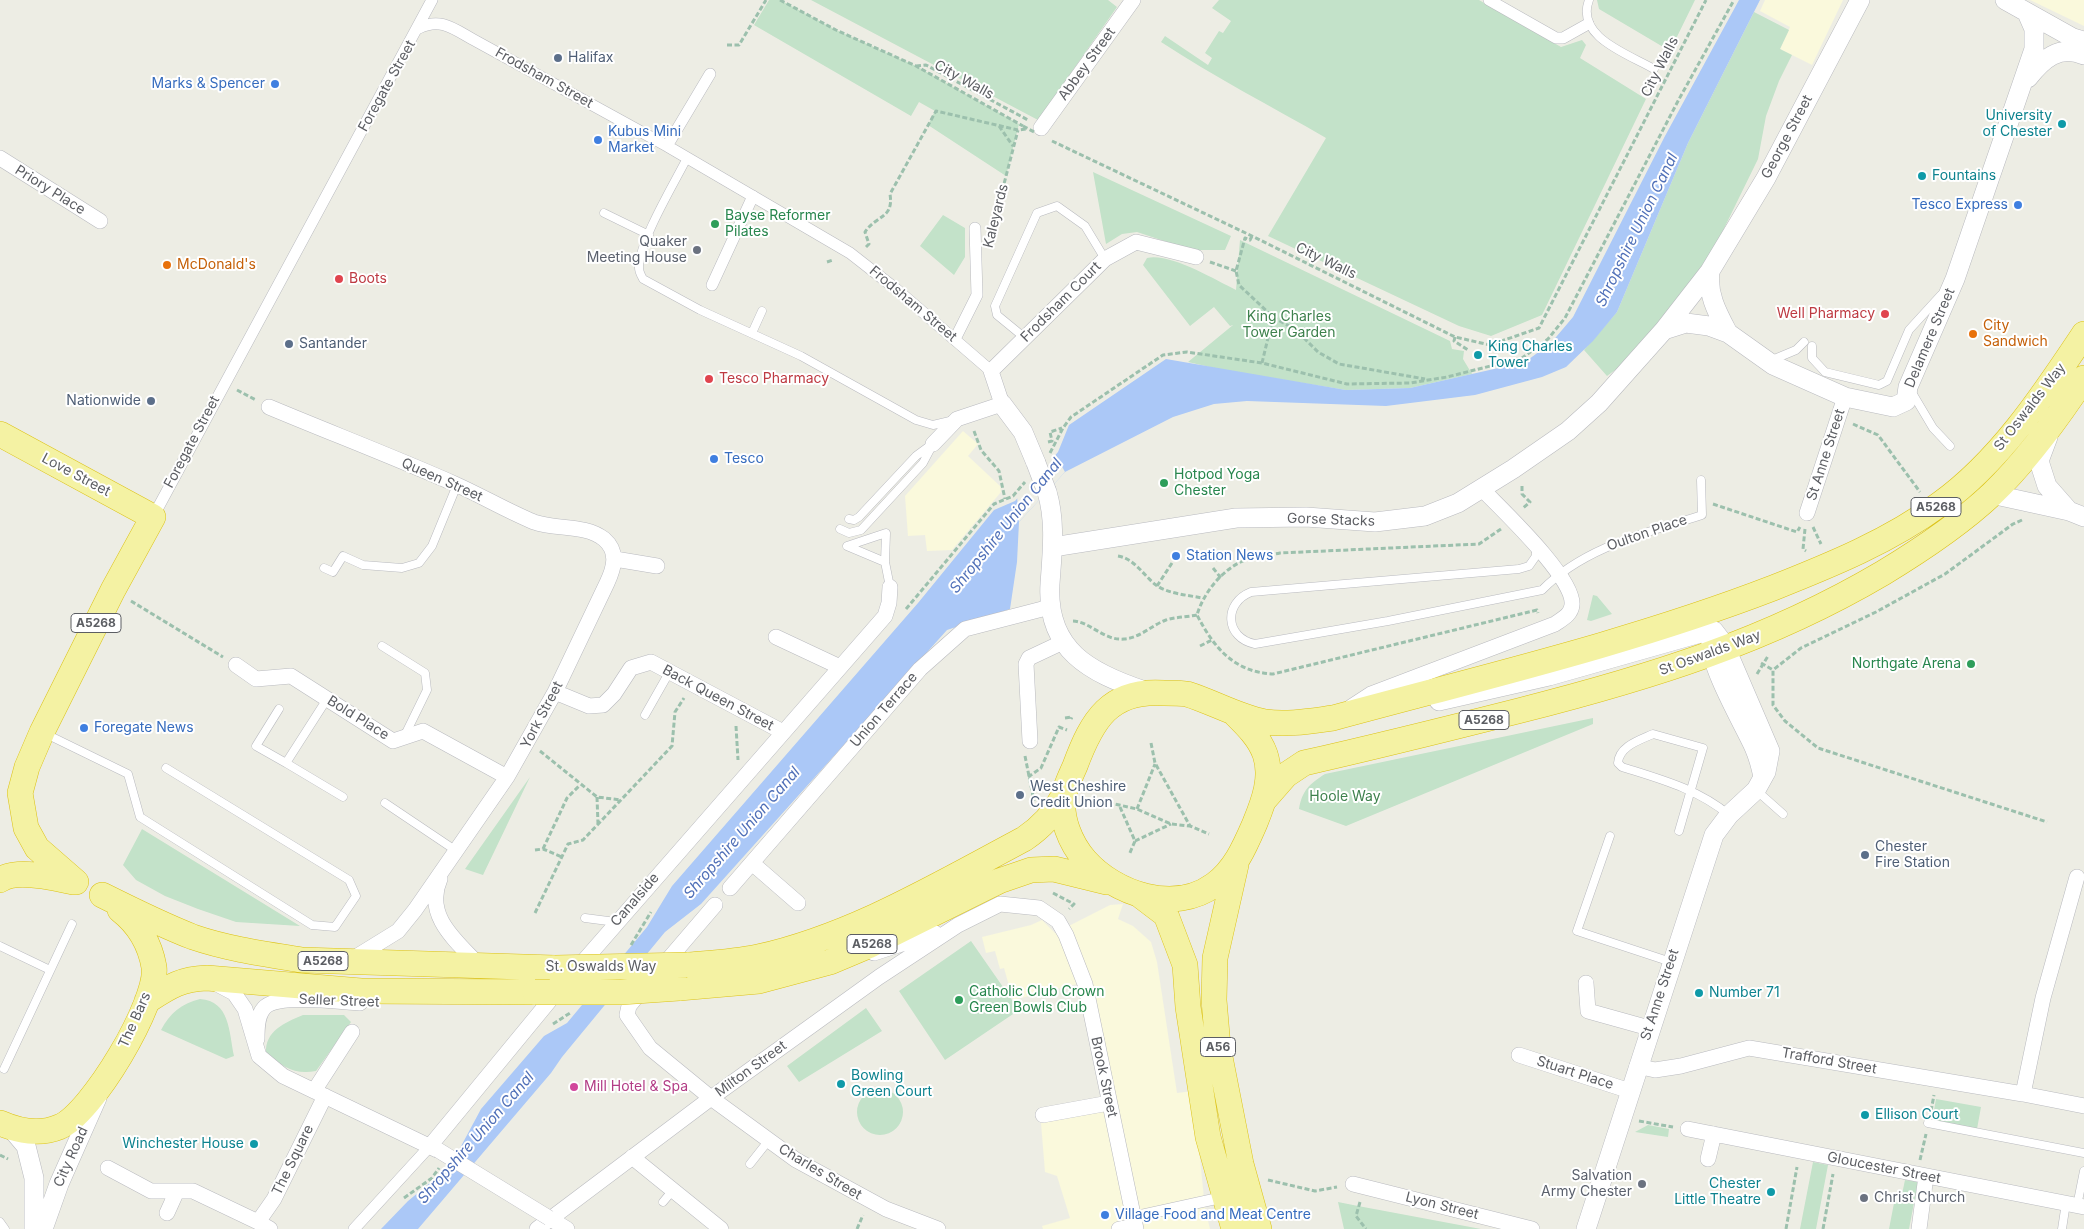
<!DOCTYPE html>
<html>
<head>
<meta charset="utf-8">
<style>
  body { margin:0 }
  canvas { display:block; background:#edede4 }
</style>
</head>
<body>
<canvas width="2084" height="1229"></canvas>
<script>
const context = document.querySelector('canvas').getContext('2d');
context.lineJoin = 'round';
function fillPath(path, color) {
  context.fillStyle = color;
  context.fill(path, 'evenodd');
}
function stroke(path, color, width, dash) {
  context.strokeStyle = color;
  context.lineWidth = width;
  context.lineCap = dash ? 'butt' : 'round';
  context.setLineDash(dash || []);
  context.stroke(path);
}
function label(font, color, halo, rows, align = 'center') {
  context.font = font + ' Inter,sans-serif';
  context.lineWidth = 4;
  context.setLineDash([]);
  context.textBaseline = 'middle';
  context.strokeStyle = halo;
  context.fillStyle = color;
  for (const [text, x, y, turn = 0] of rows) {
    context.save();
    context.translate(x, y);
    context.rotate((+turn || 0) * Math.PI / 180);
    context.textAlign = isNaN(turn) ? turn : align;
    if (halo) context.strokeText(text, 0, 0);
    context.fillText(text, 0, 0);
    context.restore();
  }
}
fillPath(new Path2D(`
  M1765 0H1843L1812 65 1780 49 1790 27 1760 11Z
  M2030 0H2084V26Z
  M963 431 978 444 968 456 1000 486 1001 492 952 550 927 551 925 535 908 536 905 496Z
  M1123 904 1118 919 1133 926 1151 942 1157 962 1177 1093 1193 1091 1205 1208 1210 1229H1043L1042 1226 1070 1218 1057 1176 1045 1172 1041 1123 1116 1109 1089 981 1013 1000 1004 968 1000 969 995 951 986 953 982 937 1031 925 1042 920 1055 933 1110 905Z`), '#faf9dc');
fillPath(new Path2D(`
  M769 0H780L836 30 916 66 1019 124 1006 176 928 125 935 111 919 102 911 116 754 25Z
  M811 0H1108L1117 7 1038 120Z
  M1219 0H1479L1561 47 1582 40 1586 45 1580 58 1646 99 1542 315 1491 336 1459 326 1268 236 1326 138C1271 106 1214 77 1161 42L1165 36 1208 65 1212 58 1205 53 1219 31 1223 33 1231 21 1212 8Z
  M1597 0H1695L1670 51 1599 9Z
  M1754 12 1789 30 1780 49 1792 55 1779 81 1766 116 1758 159 1712 253 1630 359 1607 376 1584 350 1617 312 1688 143Z
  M1093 172 1231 236 1225 250H1191L1137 232 1122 234 1106 244Z
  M943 215 965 228V257L954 275 920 246Z
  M1240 240 1450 341 1452 349 1464 351 1463 359 1472 374 1410 388 1346 390 1223 370 1188 362 1233 325 1230 326 1214 307 1190 326 1143 265 1147 258C1171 253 1213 279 1236 290Z
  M1593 595 1597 596 1612 614 1591 621 1587 620Z
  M1593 718V724L1346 826 1299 809C1302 791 1309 784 1325 774Z
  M530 777 483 875 465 869Z
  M142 829 300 926 236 922 198 909 165 896 136 880 123 865Z
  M971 941 1019 1010 945 1060 899 991Z
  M200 999C230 1001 229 1032 234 1056L226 1059 161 1030C170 1013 181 1004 200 999Z
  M866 1008 882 1031 799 1082 787 1066Z
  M303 1015H344L351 1022 316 1071C295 1075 282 1067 266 1053 265 1031 284 1023 303 1015Z
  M857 1112a23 23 0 1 1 46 0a23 23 0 1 1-46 0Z
  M1936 1099 1981 1107 1977 1129 1932 1122Z
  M1648 1125 1669 1129 1668 1137 1635 1132Z
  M1813 1162 1828 1165 1816 1229H1800Z
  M1905 1180 1918 1182 1909 1229H1889L1895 1198 1901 1199Z
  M1338 1202 1358 1206 1481 1229H1344Z`), '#c3e2c9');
fillPath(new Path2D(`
  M1739 0H1760L1688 143 1617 312 1593 341 1566 367 1542 377 1475 395 1386 406 1247 401 1214 404 1173 417 1065 472 1019 522 1017 562 1010 609 947 630 701 904 665 932 562 1057 551 1073 418 1229H381L408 1201 442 1173 459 1150 481 1109 544 1036 567 1023 647 927 672 886 918 603 994 510 1015 501 1058 452 1069 425 1166 359 1346 390 1410 388 1525 362 1551 343 1573 317 1665 136Z`), '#abc8f7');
fillPath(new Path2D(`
  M1054 452 1065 472 1019 522 1017 496Z`), '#edede4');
const service = new Path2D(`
  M1589 0C1575 37 1628 54 1654 69
  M687 158C675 182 638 243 639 268 639 272 641 275 643 279L700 310 801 356 916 420 933 425 950 421
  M604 213 649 235
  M752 333 762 311
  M1025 338 997 315 995 306 1037 213 1057 206 1085 226 1105 259
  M1812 346V358L1825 372 1879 385 1887 381 1909 330 1941 295
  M1772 360 1796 350 1804 342
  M1911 391 1933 428 1950 446
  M849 519 854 520 859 517 916 456 931 445
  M840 529 849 533 861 530 923 463 933 444
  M1536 548V556L1529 566 1519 569 1251 592C1223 603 1225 638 1255 644L1388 621 1542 590C1584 547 1646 533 1702 515L1701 480
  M885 562 847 546 886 533 885 562 890 587
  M324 568 333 572 343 556 363 565 402 568 419 563 432 546 457 485
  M382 646 425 673 427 690 404 737
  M327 699 286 763 343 797
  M279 709 256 746 286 763
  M645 715 670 671
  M44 733 128 774 140 817 312 925 335 927 356 896 349 880 166 768
  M1756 790 1783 814
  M385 803 455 850
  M1679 831 1703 748 1653 734C1640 740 1619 746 1618 763L1622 767C1660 779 1698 789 1729 815
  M1610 836 1577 931 1671 962
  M585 918 616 922
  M0 946 50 970
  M4 1069 72 924
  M1928 1123 2084 1153
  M750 1164 769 1140
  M663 1202 673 1190
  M2077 1206 2084 1171
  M0 1222 5 1229
  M2062 1229 2066 1203`);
const pedestrian = new Path2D(`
  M1489 0 1556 38H1563L1588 24
  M419 28C441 17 454 29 474 40L667 146 850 253 896 289 991 371
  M667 146 710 74
  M712 285 753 196
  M955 339 977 295 975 228
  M153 517 432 0
  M1133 1217 1224 1197
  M354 1229 430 1146`);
const minor = new Path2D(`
  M1041 128 1133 0
  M0 158 100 221
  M269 407C331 433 394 457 455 484 482 496 507 511 534 522 556 530 585 524 604 539 619 552 614 568 607 583L555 692 507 777 415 910 398 931 351 960
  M933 444 957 419 1002 404 991 371 1105 259 1136 242 1196 257
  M1807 513 1845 397
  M615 559 657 566
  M776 637 840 667
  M236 665 256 679 291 676 393 741 423 731 507 777
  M555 692 589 706 603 705 614 694 631 668 651 662 783 732
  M1351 707 1371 694 1555 624C1562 619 1571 615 1572 605 1575 578 1501 509 1482 489
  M1030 741 1026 664 1029 658 1063 642
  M752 863 798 903
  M440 879C424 915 455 940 478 964
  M730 888 920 669 965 629 1050 607
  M874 953 935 933
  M661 968 715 905
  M575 971 885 616 889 603 890 587
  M215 983 234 993 245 1009 259 1056 283 1076 437 1150
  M1586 983 1588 1011 1649 1028
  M643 989 629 1006 627 1015 650 1048 711 1098 796 1160 886 1209 938 1229
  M257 1039C257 1029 257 1016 264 1008 277 993 339 1002 360 1003
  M1519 1055 1630 1091
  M1637 1066 1655 1070 1681 1066 1749 1048 2023 1094 2043 998 2077 877
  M314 1091 352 1032
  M2023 1094 2084 1106
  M1043 1115 1109 1103
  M1688 1129 2084 1207
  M430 1146 560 988
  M632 1157 721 1229
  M1708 1159 1714 1134
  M108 1168 151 1191H193L258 1222
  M1353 1184 1532 1229
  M167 1213 177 1191
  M549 1218 567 1229
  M270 1229 258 1222 274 1199 325 1096
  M537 1229 711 1098 879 977 958 925 1000 904 1039 908 1058 921 1066 935 1085 984 1136 1229
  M1119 1229 1135 1226
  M1919 1229 1926 1176`);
const tertiary = new Path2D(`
  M2005 0 2073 38 2084 41
  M2028 78C2042 60 2059 44 2084 55
  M1710 271C1707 294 1717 312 1728 333
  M1664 330 1686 323 1709 326 1728 333 1773 365 1845 397 1893 407 1906 401 1908 387 1955 279 2034 49V29L2027 13
  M1002 404 1023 432 1036 463
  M2048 437 2039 461 2047 486 2069 511
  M1047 492C1056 522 1052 554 1050 584 1046 650 1090 673 1145 691
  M1991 494 2069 511 2084 517
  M1053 547 1236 518 1306 517 1375 522 1425 516 1458 503 1513 469 1568 431 1599 403 1664 330 1710 271 1766 178 1860 0
  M1711 641C1709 665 1743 723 1754 747 1758 756 1761 767 1763 777
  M1439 701 1549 676 1704 632 1714 631 1724 644 1770 751 1766 772 1756 790 1729 815 1714 835 1586 1229
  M10 1127 26 1146 34 1178V1229
  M43 1229 59 1184 97 1098`);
const trunk = new Path2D(`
  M0 434 153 517 113 590 42 732 27 767 20 793 26 828 37 848 76 882
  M1233 712C1245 724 1259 737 1265 754 1273 777 1264 801 1255 823 1245 846 1235 870 1214 885 1174 914 1115 894 1085 860 1071 844 1059 817 1064 794 1066 785 1071 775 1075 766 1092 720 1110 689 1164 693 1172 693 1180 693 1187 694 1213 702 1238 717 1265 722 1288 725 1310 721 1333 718 1480 678 1630 643 1773 588 1831 565 1890 541 1940 504 2000 461 2044 394 2084 334
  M1265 799 1286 775 1304 763C1375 747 1447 729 1518 711 1648 678 1766 642 1883 573 1921 550 1959 525 1992 494 2027 460 2057 419 2084 378
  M1236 865 1215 958 1214 1000 1218 1047 1241 1164 1259 1229
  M0 880C17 868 55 878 73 882
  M102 895C132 910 162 925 193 937 228 949 265 954 302 960L555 968
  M1141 896 1166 915 1185 965 1188 1007 1208 1137 1234 1229
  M687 965C711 963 735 962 758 957 853 936 939 884 1024 839 1042 827 1054 814 1064 795
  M679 988 759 981 830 962 868 946 999 881 1031 870 1054 869 1107 882
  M147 1001C169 987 180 979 207 978L361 991 535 992
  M0 1123C18 1131 40 1135 59 1127 91 1115 159 1001 154 967 150 944 138 924 120 910`);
stroke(service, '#b9babf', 9);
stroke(pedestrian, '#b9babf', 12);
stroke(minor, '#b9babf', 16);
stroke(tertiary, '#b9babf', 20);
stroke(trunk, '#dcc216', 26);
stroke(new Path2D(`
  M780 0 836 30 916 66 1023 126
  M727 45H739L766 0
  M916 66 926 65 1028 120
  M999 126 1013 146
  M1052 141 1252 236 1455 337 1490 345 1539 328 1706 0
  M991 234 1018 130
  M1252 236 1250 240 1245 238 1236 271 1239 285 1273 317 1296 330 1318 352 1339 364 1425 379
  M866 247 869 244 865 232C876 215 894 219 890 194L936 111 1018 130 1026 129
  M827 262 833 260
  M1210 262 1236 271
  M1455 337 1454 341 1468 350
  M1262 363 1273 317
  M237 390 256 400
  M1853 424 1878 435 1920 492
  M974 431 981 450 999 471 1005 499
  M1048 442 1052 441 1050 432 1062 428
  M1050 453 1063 428 1071 417 1163 355 1187 352 1262 363 1347 384 1410 383 1447 377 1522 358 1548 339 1565 318 1678 101 1734 0
  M1522 486V494L1530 502 1523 508
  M1713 504 1797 532 1800 527
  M2022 520 2013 524 1945 574 1876 612 1801 648 1773 670V705L1785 721 1818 748 2047 822
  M1813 527 1821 544
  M1501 529 1479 544 1280 553C1271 555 1261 555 1252 558 1226 564 1204 591 1197 615 1214 648 1234 672 1273 674L1537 610 1538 613
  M1805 529 1803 549 1806 551
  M1118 556C1135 559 1143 575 1156 585 1168 594 1188 595 1202 598
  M1213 568 1221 578
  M1157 586 1172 563
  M131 601 223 657
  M906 609 994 504 1013 496 1025 482
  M1073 621C1091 622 1104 641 1124 639 1140 638 1152 625 1166 620 1176 617 1187 617 1197 615
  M1200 646 1212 640
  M1761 663 1773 670
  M1757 674 1768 656
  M1065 718 1072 717 1071 719
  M736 726 738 760
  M1151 743 1155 763 1190 826 1209 834
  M540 751 597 797 621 800
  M1025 756 1034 801
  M1028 777 1041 768 1059 727 1067 730
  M597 797 598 824
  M1101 801 1137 809 1171 824 1190 826
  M1120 807 1135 841 1129 855
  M1137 809 1155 764
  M1135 841 1171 824
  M543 849 567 798 580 785
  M535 850 543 849 562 857
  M1053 893 1074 904 1069 909
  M535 913 568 844 583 840 672 746 675 712 684 698
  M631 945 651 912
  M553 1024 570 1013
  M1931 1111 1934 1095
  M1639 1121 1673 1127
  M0 1155 8 1159
  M1920 1160 1926 1134
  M1268 1180 1315 1191 1337 1187
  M404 1198 432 1178 439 1168
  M1360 1202 1356 1216 1366 1229
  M857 1229 863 1215
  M1786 1229 1797 1167
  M1823 1229 1833 1174`), '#9cc0ad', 3, [5, 2.5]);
stroke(service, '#fff', 8);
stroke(pedestrian, '#fff', 11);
stroke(minor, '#fff', 15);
stroke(tertiary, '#fff', 19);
stroke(trunk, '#f4f2a3', 25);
const minorBridge = new Path2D(`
  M438 1150 549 1218`);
const tertiaryBridge = new Path2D(`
  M1036 463 1047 492`);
const trunkBridge = new Path2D(`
  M555 968 687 965
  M535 992H621L679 988`);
stroke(minorBridge, '#b9babf', 16, []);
stroke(tertiaryBridge, '#b9babf', 20, []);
stroke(trunkBridge, '#dcc216', 26, []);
stroke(new Path2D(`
  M1023 126 1036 133`), '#9cc0ad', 3, [5, 2.5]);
stroke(minorBridge, '#fff', 15);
stroke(tertiaryBridge, '#fff', 19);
stroke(trunkBridge, '#f4f2a3', 25);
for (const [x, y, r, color] of [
  [558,58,5,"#5c6f8a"],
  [275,84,5,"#3f7fe0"],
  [2062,124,5,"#0f9aa8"],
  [598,140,5,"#3f7fe0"],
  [1922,176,5,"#0f9aa8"],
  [2018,205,5,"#3f7fe0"],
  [715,224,5,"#2e9e5b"],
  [697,250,5,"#6b7280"],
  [167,265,5,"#e8710a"],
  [339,279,5,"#e0444e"],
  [1885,314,5,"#e0444e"],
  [1973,334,5,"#e8710a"],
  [289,344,5,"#5c6f8a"],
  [1478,355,5,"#0f9aa8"],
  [709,379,5,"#e0444e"],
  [151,401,5,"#5c6f8a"],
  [714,459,5,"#3f7fe0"],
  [1164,483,5,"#2e9e5b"],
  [1176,556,5,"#3f7fe0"],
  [1971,664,5,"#2e9e5b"],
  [84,728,5,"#3f7fe0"],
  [1020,795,5,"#5c6f8a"],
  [1865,855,5,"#5c6f8a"],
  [1699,993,5,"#0f9aa8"],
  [959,1000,5,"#2e9e5b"],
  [841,1084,5,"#0f9aa8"],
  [574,1087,5,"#d1479c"],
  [1865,1115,5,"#0f9aa8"],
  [254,1144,5,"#0f9aa8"],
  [1642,1184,5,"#6b7280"],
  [1771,1192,5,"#0f9aa8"],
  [1864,1198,5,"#6b7280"],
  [1105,1215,5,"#3f7fe0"]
]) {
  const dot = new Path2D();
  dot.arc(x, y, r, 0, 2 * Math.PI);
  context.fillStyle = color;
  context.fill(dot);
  stroke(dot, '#fff', 2);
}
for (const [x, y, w] of [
  [1936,507,50],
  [96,623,50],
  [1484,720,50],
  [872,944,50],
  [323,961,50],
  [1218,1047,35]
]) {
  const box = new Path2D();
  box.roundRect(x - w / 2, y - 9.5, w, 19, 4);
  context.fillStyle = '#fff';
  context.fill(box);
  stroke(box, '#5c5e63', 1);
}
label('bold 12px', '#5c5e63', null, [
  ["A5268",1936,507],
  ["A5268",96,623],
  ["A5268",1484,720],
  ["A5268",872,944],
  ["A5268",323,961],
  ["A56",1218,1047]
]);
label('14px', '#4e5e75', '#fff', [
  ["Halifax",568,58],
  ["Santander",299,344],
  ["Nationwide",141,401,"right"],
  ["West Cheshire",1030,787],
  ["Credit Union",1030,803],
  ["Chester",1875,847],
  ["Fire Station",1875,863]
], 'left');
label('14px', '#5c5e63', '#fff', [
  ["Abbey Street",1087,64,-54],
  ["City Walls",1660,67,-63],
  ["Frodsham Street",544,78,29],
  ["City Walls",964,80,29],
  ["Foregate Street",387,86,-61],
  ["George Street",1787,137,-62],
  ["Priory Place",50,190,32],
  ["Kaleyards",996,216,-76],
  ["City Walls",1326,261,26],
  ["Frodsham Court",1061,302,-45],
  ["Frodsham Street",913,304,40],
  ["Delamere Street",1930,338,-67],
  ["St Oswalds Way",2030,407,-52],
  ["Foregate Street",192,442,-62],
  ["St Anne Street",1826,455,-72],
  ["Love Street",76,475,28],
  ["Queen Street",442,480,24],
  ["Gorse Stacks",1331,520,2],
  ["Oulton Place",1647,533,-19],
  ["St Oswalds Way",1710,653,-20],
  ["Back Queen Street",718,698,28],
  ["Union Terrace",884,710,-49],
  ["York Street",542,715,-62],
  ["Bold Place",358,718,32],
  ["Canalside",635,900,-49],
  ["St. Oswalds Way",601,967],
  ["St Anne Street",1660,995,-72],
  ["Seller Street",339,1001,2],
  ["The Bars",135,1020,-66],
  ["Trafford Street",1829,1061,10],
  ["Milton Street",751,1069,-36],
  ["Stuart Place",1575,1073,18],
  ["Brook Street",1104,1077,78],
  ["City Road",71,1157,-66],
  ["The Square",293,1160,-64],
  ["Gloucester Street",1884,1168,11],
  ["Charles Street",820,1172,31],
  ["Lyon Street",1442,1206,14]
]);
label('14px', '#366cbe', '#fff', [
  ["Marks & Spencer",265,84,"right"],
  ["Kubus Mini",608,132],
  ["Market",608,148],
  ["Tesco Express",2008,205,"right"],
  ["Tesco",724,459],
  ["Station News",1186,556],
  ["Foregate News",94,728],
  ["Village Food and Meat Centre",1115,1215]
], 'left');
label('14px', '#0d838f', '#fff', [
  ["University",2052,116,"right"],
  ["of Chester",2052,132,"right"],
  ["Fountains",1932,176],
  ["King Charles",1488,347],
  ["Tower",1488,363],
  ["Number 71",1709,993],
  ["Bowling",851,1076],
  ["Green Court",851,1092],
  ["Ellison Court",1875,1115],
  ["Winchester House",244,1144,"right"],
  ["Chester",1761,1184,"right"],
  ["Little Theatre",1761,1200,"right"]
], 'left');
label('14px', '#27864d', '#fff', [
  ["Bayse Reformer",725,216],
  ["Pilates",725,232],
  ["Hotpod Yoga",1174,475],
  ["Chester",1174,491],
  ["Northgate Arena",1961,664,"right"],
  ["Catholic Club Crown",969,992],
  ["Green Bowls Club",969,1008]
], 'left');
label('14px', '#5b616d', '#fff', [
  ["Quaker",687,242],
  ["Meeting House",687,258],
  ["Salvation",1632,1176],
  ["Army Chester",1632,1192],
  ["Christ Church",1874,1198,"left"]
], 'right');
label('14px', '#c56008', '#fff', [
  ["McDonald's",177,265],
  ["City",1983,326],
  ["Sandwich",1983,342]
], 'left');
label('14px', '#be3a42', '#fff', [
  ["Boots",349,279],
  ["Well Pharmacy",1875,314,"right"],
  ["Tesco Pharmacy",719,379]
], 'left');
label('14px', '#3e814d', '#fff', [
  ["King Charles",1289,317],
  ["Tower Garden",1289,333],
  ["Hoole Way",1345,797]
]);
label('14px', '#b23c85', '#fff', [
  ["Mill Hotel & Spa",584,1087]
], 'left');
label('italic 15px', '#5070b8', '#fff', [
  ["Shropshire Union Canal",1637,230,-64],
  ["Shropshire Union Canal",1006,526,-51],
  ["Shropshire Union Canal",742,833,-49],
  ["Shropshire Union Canal",476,1138,-49]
]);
</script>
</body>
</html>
